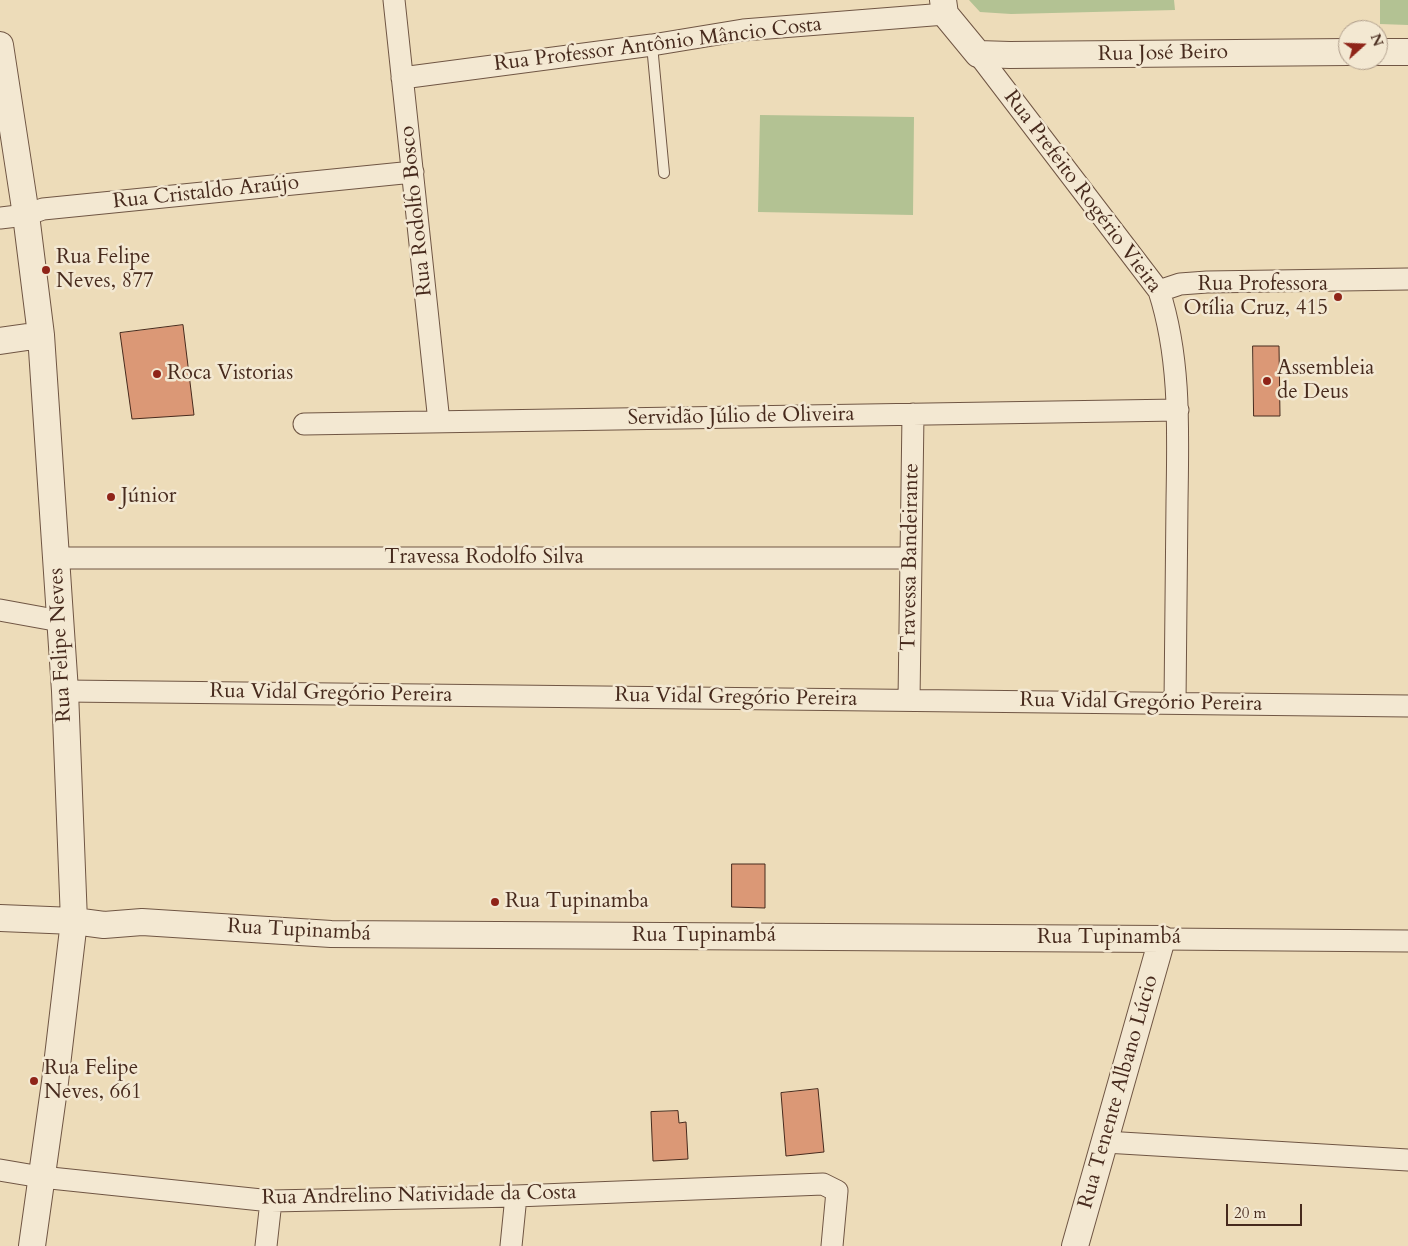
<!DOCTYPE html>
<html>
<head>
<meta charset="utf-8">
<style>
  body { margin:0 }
  #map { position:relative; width:1408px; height:1246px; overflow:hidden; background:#eddcb9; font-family:Cardo,serif }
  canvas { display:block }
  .north { position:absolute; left:1338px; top:20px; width:50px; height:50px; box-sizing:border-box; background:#f3e8d2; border:1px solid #ae9c8a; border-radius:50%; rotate:70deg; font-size:14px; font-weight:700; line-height:20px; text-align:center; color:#472a1d }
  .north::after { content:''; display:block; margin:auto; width:18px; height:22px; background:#8f2418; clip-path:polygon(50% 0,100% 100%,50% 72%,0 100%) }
  .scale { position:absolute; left:1226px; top:1204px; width:76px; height:22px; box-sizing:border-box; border:2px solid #472a1d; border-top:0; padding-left:6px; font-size:15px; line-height:18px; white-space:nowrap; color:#472a1d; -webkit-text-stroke:4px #f3e8d2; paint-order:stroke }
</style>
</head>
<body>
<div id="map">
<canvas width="1408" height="1246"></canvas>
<div class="north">N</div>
<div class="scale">20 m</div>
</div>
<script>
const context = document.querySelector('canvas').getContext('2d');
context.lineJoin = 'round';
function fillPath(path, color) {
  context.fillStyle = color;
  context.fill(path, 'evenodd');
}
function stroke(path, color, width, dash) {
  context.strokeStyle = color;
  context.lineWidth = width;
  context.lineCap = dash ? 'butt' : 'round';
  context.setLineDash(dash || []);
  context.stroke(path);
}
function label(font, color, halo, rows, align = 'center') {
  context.font = font + ' Cardo,serif';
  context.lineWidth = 5;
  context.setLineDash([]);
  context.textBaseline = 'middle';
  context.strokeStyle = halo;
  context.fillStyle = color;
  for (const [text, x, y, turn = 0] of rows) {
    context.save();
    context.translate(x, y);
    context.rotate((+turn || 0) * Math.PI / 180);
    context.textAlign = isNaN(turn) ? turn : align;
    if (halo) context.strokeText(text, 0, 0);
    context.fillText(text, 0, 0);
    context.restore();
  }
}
fillPath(new Path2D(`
  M969 0H1174L1175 10 1011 14 980 12Z
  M1380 0H1408V25L1380 24Z
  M760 115 914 117 913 215 758 212Z`), '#b3c293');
const building = new Path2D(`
  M183 325 194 415 132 419 120 333Z
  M1253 346H1279L1280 416H1254Z
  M732 864H765V908L732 907Z
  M818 1089 824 1152 786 1156 781 1093Z
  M678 1111 679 1123 686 1122 688 1159 653 1161 651 1112Z`);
fillPath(building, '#db9876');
stroke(building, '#472a1d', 1);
const service = new Path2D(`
  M652 45 664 173`);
const minor = new Path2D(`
  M394 0 439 422
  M978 54 1159 291C1181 359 1178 431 1177 502 1176 569 1176 636 1175 703
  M402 78 652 45 743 30 945 14
  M0 218 26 215 43 209 413 172
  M1159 291 1180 284 1207 282 1408 279
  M304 424 1178 410
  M56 558H911
  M0 610 60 621
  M65 691 1408 706
  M909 700 913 414
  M1162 939 1408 941
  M1105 1142 1408 1160
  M0 1170 41 1177 271 1201 516 1196 823 1184 837 1191 832 1246
  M266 1246 271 1201
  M511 1246 516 1196`);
const tertiary = new Path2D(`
  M943 0 945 14 978 54 1010 55 1348 52
  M0 45 26 215 41 335 65 691 74 921 55 1082 32 1246
  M1378 52H1408
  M0 341 41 335
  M0 918 74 921 104 925 142 922 331 934 1162 939 1075 1246`);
stroke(service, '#705644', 12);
stroke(minor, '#705644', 23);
stroke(tertiary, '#705644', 28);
stroke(service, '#f3e8d2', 10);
stroke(minor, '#f3e8d2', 21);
stroke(tertiary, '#f3e8d2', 26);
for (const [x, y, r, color] of [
  [46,270,5,"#8f2418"],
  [1338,297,5,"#8f2418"],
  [157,374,5,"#8f2418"],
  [1267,381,5,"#8f2418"],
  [111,497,5,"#8f2418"],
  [495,902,5,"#8f2418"],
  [34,1081,5,"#8f2418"]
]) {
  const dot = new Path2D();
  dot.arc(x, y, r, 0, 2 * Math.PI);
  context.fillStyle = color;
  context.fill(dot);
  stroke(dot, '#f3e8d2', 2);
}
label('21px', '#472a1d', '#f3e8d2', [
  ["Rua Professor Antônio Mâncio Costa",658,45,-7],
  ["Rua José Beiro",1163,54,-1],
  ["Rua Prefeito Rogério Vieira",1082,192,53],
  ["Rua Cristaldo Araújo",206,193,-6],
  ["Rua Rodolfo Bosco",417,211,-96],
  ["Servidão Júlio de Oliveira",741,417,-1],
  ["Travessa Bandeirante",911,557,-89],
  ["Travessa Rodolfo Silva",484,558],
  ["Rua Felipe Neves",61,645,-93],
  ["Rua Vidal Gregório Pereira",331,694,1],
  ["Rua Vidal Gregório Pereira",736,698,1],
  ["Rua Vidal Gregório Pereira",1141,703,1],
  ["Rua Tupinambá",299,931,3],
  ["Rua Tupinambá",704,936],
  ["Rua Tupinambá",1109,938],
  ["Rua Tenente Albano Lúcio",1119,1092,-74],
  ["Rua Andrelino Natividade da Costa",419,1196,-1]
]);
label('21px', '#472a1d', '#f3e8d2', [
  ["Rua Felipe",56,258],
  ["Neves, 877",56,282],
  ["Rua Professora",1328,285,"right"],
  ["Otília Cruz, 415",1328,309,"right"],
  ["Assembleia",1277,369],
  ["de Deus",1277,393],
  ["Roca Vistorias",167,374],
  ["Júnior",121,497],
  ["Rua Tupinamba",505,902],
  ["Rua Felipe",44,1069],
  ["Neves, 661",44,1093]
], 'left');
</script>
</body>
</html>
